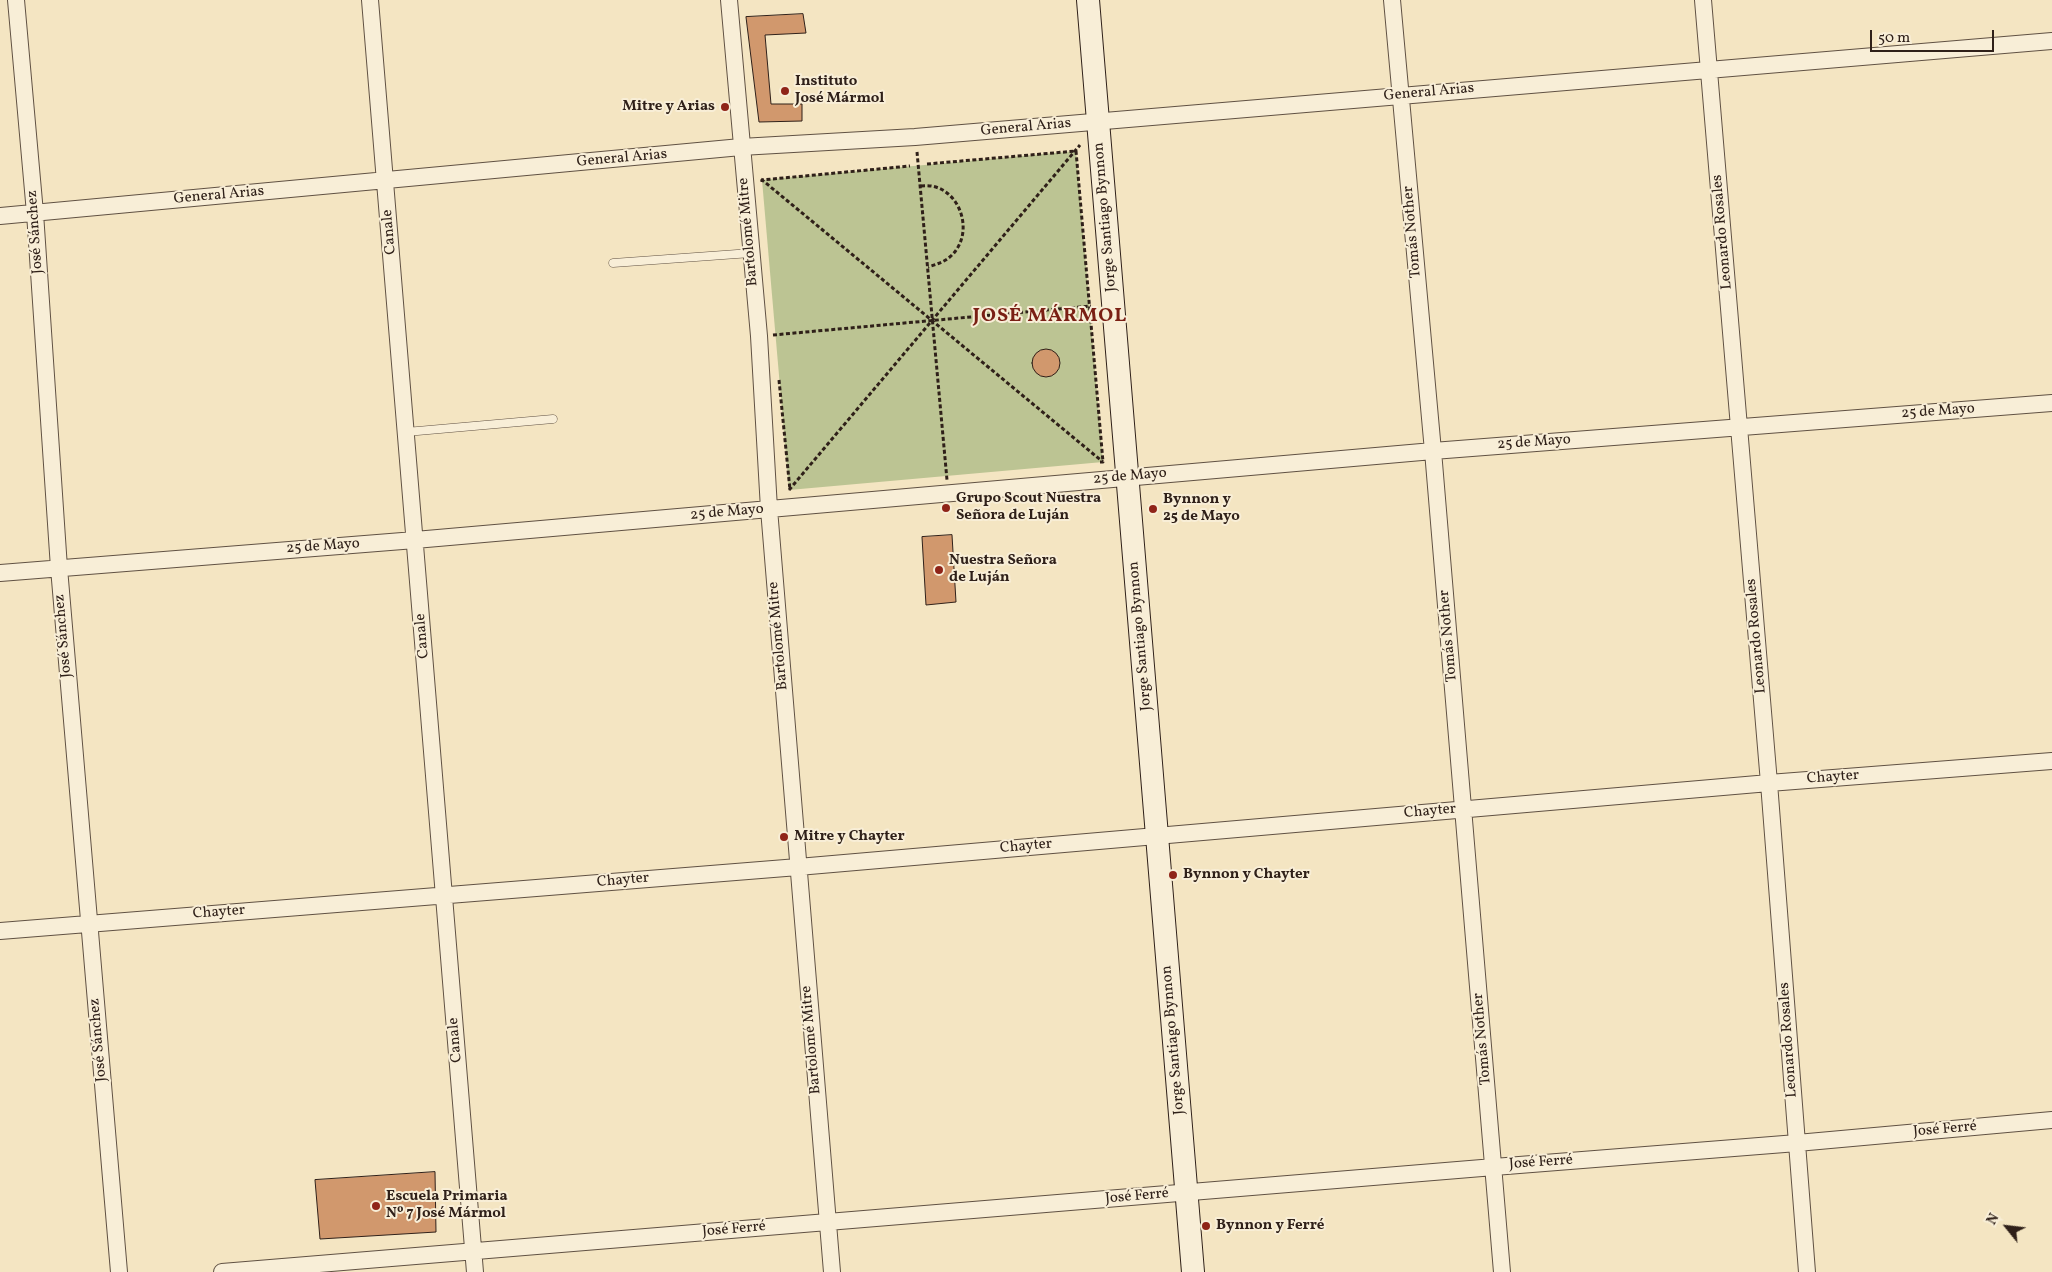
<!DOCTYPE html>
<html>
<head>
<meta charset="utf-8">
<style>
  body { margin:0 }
  #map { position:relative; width:2052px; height:1272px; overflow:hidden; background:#f4e5c2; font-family:Vollkorn,serif }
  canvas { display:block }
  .north { position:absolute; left:1982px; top:1202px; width:50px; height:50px; -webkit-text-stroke:4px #f8eed7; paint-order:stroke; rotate:299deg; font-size:14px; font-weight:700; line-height:20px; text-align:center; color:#2f2019 }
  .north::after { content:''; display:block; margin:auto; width:18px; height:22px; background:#2f2019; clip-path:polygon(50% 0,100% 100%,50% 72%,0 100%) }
  .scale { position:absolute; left:1870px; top:30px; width:124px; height:22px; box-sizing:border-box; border:2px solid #2f2019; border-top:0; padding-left:6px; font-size:15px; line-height:18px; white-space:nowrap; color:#2f2019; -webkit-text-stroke:4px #f8eed7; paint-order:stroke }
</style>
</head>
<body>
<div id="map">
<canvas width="2052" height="1272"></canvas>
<div class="north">N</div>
<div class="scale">50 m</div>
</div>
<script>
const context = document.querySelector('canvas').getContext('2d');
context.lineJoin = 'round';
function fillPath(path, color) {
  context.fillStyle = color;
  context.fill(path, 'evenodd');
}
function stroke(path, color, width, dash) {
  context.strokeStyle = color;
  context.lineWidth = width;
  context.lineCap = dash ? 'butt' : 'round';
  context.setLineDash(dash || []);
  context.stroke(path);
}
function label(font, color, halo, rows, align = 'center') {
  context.font = font + ' Vollkorn,serif';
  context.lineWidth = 4;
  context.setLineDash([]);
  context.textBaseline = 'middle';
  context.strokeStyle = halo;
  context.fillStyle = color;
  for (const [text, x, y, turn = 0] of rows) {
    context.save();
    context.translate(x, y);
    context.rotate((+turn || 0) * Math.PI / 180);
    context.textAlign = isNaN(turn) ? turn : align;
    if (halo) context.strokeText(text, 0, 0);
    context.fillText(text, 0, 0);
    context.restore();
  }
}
fillPath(new Path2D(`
  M1076 151 1103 462 789 490 762 180Z`), '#bcc493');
const building = new Path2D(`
  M803 14 806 33 765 35 771 104H802V121L759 122 746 17Z
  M1032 363a14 14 0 1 1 28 0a14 14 0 1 1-28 0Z
  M952 535 956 602 926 605 922 537Z
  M435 1172 436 1232 320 1239 315 1180Z`);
fillPath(building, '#d1986d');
stroke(building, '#2f2019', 1);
const lane = new Path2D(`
  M613 263 751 253
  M406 432 553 419`);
const street = new Path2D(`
  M16 0 35 213 59 568 119 1272
  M370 0 475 1272
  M729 0 759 336 769 509 832 1272
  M1392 0 1433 451 1502 1272
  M1703 0 1769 783 1807 1272
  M0 216 741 147 915 137 2052 41
  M0 573 415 540 1433 451 2052 403
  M0 931 798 867 1769 783 2052 761
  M222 1272 1494 1167 1797 1143 2052 1120`);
const secondary = new Path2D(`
  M1088 0 1193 1272`);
stroke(lane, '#605143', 9);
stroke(street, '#605143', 18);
stroke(secondary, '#2f2019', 24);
stroke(new Path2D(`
  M917 152 947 480
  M927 164 1076 151 1103 462H1100
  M761 179 1103 462
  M762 182V180L910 166
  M921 186C957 181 977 230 952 255 945 262 937 264 928 267
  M773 335 1091 306
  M779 380 790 490
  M789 490 1080 145`), '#2f2019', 3, [4, 2.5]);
stroke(lane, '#f8eed7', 8);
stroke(street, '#f8eed7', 16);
stroke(secondary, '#f8eed7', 22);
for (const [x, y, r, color] of [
  [785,91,5,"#8f2418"],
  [725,107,5,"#8f2418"],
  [946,508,5,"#8f2418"],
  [1153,509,5,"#8f2418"],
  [939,570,5,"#8f2418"],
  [784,837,5,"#8f2418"],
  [1173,875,5,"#8f2418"],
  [376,1206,5,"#8f2418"],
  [1206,1226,5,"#8f2418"]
]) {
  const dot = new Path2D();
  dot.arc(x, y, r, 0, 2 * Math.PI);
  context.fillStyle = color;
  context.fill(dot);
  stroke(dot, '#f8eed7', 2);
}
label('bold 15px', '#2f2019', '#f8eed7', [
  ["Instituto",795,82],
  ["José Mármol",795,99],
  ["Mitre y Arias",715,107,"right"],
  ["Grupo Scout Nuestra",956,499],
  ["Señora de Luján",956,516],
  ["Bynnon y",1163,500],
  ["25 de Mayo",1163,517],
  ["Nuestra Señora",949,561],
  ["de Luján",949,578],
  ["Mitre y Chayter",794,837],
  ["Bynnon y Chayter",1183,875],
  ["Escuela Primaria",386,1197],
  ["Nº 7 José Mármol",386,1214],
  ["Bynnon y Ferré",1216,1226]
], 'left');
label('15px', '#2f2019', '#f8eed7', [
  ["General Arias",1429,93,-5],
  ["General Arias",1026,128,-5],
  ["General Arias",622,159,-5],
  ["General Arias",219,196,-5],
  ["Jorge Santiago Bynnon",1106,217,-95],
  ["José Sánchez",36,232,-94],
  ["Canale",390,232,-95],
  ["Bartolomé Mitre",749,232,-95],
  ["Tomás Nother",1413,232,-95],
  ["Leonardo Rosales",1723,232,-95],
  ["25 de Mayo",1938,412,-4],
  ["25 de Mayo",1534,443,-4],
  ["25 de Mayo",1130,477,-5],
  ["25 de Mayo",727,513,-5],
  ["25 de Mayo",323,547,-4],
  ["José Sánchez",64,636,-95],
  ["Canale",423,636,-95],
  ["Bartolomé Mitre",779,636,-95],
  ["Jorge Santiago Bynnon",1141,636,-95],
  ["Tomás Nother",1449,636,-95],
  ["Leonardo Rosales",1757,636,-95],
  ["Chayter",1833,778,-4],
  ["Chayter",1430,812,-5],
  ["Chayter",1026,847,-5],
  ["Chayter",623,881,-5],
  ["Chayter",219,913,-4],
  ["Tomás Nother",1483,1039,-95],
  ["José Sánchez",99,1040,-95],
  ["Canale",456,1040,-95],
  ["Bartolomé Mitre",812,1040,-95],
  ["Jorge Santiago Bynnon",1174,1040,-95],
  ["Leonardo Rosales",1789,1040,-94],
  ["José Ferré",1945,1130,-5],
  ["José Ferré",1541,1163,-4],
  ["José Ferré",1137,1197,-5],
  ["José Ferré",734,1230,-5]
]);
context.letterSpacing = '1px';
label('bold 20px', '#7a1f14', '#f8eed7', [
  ["JOSÉ MÁRMOL",1050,317]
]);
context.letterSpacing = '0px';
</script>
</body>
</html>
